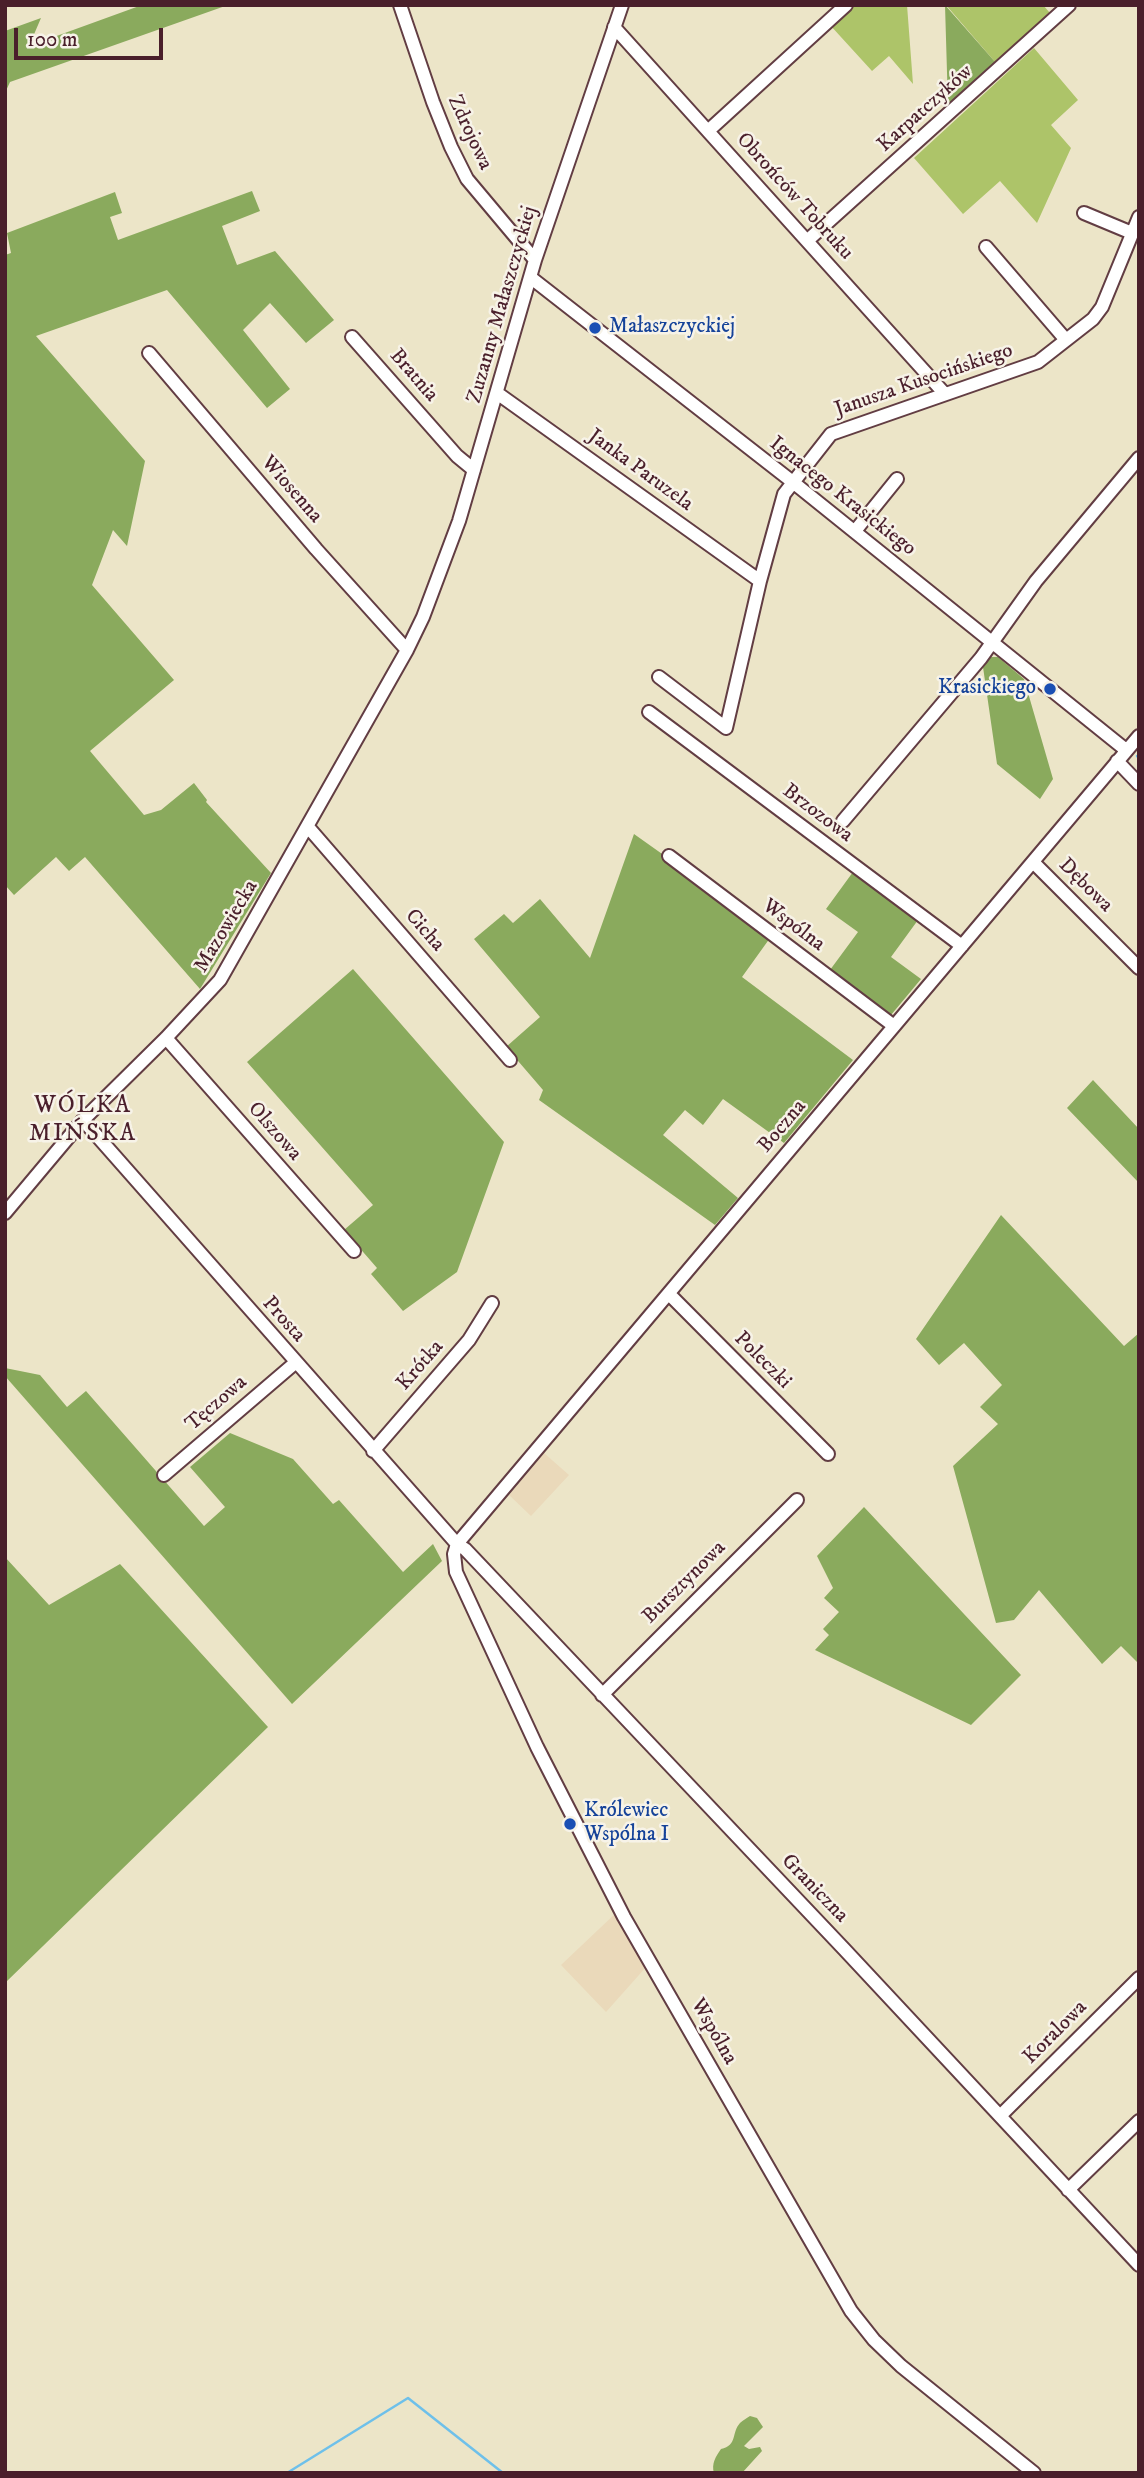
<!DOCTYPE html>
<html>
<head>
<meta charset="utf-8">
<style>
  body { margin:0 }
  #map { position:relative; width:1144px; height:2478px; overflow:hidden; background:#ece5c8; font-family:"IM FELL DW Pica",serif }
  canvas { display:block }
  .frame { position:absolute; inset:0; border:7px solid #4a1f2b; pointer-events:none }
  .scale { position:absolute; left:14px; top:28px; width:149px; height:32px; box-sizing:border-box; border:4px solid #4a1f2b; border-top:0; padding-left:9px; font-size:21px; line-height:24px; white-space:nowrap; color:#4a1f2b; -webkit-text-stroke:5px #f7f3e8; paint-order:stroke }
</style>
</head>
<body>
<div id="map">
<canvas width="1144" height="2478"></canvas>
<div class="frame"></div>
<div class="scale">100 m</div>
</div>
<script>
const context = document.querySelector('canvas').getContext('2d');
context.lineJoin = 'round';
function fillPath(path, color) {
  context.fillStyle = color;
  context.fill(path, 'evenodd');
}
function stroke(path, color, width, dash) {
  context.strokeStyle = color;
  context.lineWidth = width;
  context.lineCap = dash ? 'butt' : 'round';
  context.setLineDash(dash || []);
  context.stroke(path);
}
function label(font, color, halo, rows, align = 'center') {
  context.font = font + ' "IM FELL DW Pica",serif';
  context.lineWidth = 5;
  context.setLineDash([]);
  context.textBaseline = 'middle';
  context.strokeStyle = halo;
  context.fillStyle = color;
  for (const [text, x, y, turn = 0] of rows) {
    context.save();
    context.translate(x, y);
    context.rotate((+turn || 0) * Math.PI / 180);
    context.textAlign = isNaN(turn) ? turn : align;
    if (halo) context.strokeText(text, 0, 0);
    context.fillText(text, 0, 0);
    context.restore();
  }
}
fillPath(new Path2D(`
  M544 1453 569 1475 531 1516 509 1495Z
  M618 1911 647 1966 606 2012 561 1965Z`), '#ead9ba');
fillPath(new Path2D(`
  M851 5H907L913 84 889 56 872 71 830 25Z
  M946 5H1043L1050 13 996 63Z
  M1034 48 1078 100 1051 125 1071 148 1037 223 1000 181 963 214 914 158Z`), '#adc469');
fillPath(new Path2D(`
  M142 5H228L10 82 5 93V31L41 18 29 46Z
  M945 5 996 63 948 106Z
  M252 191 260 211 222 226 237 265 275 251 334 320 306 343 270 303 243 330 290 389 267 408 167 290 36 336 145 461 127 546 113 530 92 585 174 680 90 751 144 815 161 810 194 783 207 800 206 802 271 873 200 989 85 857 69 871 56 857 14 895 5 885V255L11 253 7 233 115 192 122 213 110 217 118 240Z
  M991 657H998L1024 679 1053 779 1040 799 997 764 983 667Z
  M634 834 665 856 663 858 770 938 742 977 853 1060 784 1143 723 1099 703 1125 685 1110 663 1135 738 1198 715 1225 539 1100 543 1090 506 1047 540 1017 474 939 504 914 513 923 540 899 590 958Z
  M853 872 918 920 891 957 921 979 891 1015 830 970 858 932 826 909Z
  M353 969 504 1142 457 1272 403 1311 371 1274 377 1268 344 1230 373 1205 247 1062Z
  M1093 1080 1139 1129V1183L1067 1108Z
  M1001 1215 1124 1346 1139 1333V1664L1121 1646 1102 1664 1039 1590 1014 1620 996 1623 953 1466 998 1424 980 1407 1002 1385 964 1343 939 1365 916 1339Z
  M5 1368 40 1375 67 1407 86 1391 204 1526 225 1507 190 1467 230 1433 293 1459 333 1504 339 1500 403 1572 433 1544 442 1561 292 1704 5 1376Z
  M864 1507 1021 1675 971 1725 815 1650 829 1635 823 1629 839 1612 824 1598 833 1588 817 1556Z
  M5 1557 49 1605 120 1564 268 1727 5 1983Z
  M750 2416 757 2418 763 2427 744 2446 749 2449 760 2447 762 2451 742 2473H714C711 2464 716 2456 721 2449 738 2445 731 2433 740 2423 743 2420 747 2418 750 2416Z`), '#8aaa5d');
stroke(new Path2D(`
  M1137 756 1139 758
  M287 2473 408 2398 503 2473`), '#6ec0ea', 2.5);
const minor = new Path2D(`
  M400 5 433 102 451 147 467 179 535 260
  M614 27 944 393
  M708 131 846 5
  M1084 213 1132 233
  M808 240 1069 5
  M986 247 1066 340
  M530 277 794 483 1126 750
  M352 337 457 456 474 470
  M149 353 316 549 407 650
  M497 393 760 581
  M855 531 897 479
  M659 677 726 728 760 581 784 494 831 434 1038 362 1093 319 1102 307 1139 217
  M649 712 962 946
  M1117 761 1139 784
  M843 821 981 658 1036 581 1139 458
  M308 827 510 1060
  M669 856 894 1026
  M1033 862 1139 968
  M166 1038 354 1251
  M83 1120 457 1544 465 1549 844 1949 1139 2265
  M5 1213 83 1120 166 1038 220 980 407 650 423 617 459 521 535 260 622 5
  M669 1294 828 1454
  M373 1451 469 1340 492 1303
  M164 1475 295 1363
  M602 1695 797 1500
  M1000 2116 1139 1978
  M1068 2190 1139 2121
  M1034 2473 901 2366 874 2340 851 2311 624 1917 537 1747 456 1572 454 1554 457 1544 1139 736`);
stroke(minor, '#623d43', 16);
stroke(minor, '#fff', 12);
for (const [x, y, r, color] of [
  [595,328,7,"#1a4fb4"],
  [1050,689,7,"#1a4fb4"],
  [570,1824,7,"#1a4fb4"]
]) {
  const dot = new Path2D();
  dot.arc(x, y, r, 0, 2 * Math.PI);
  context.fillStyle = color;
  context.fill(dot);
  stroke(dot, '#f7f3e8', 2.5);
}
label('21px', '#4a1f2b', '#f7f3e8', [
  ["Karpatczyków",926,109,-42],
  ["Zdrojowa",469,133,65],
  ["Obrońców Tobruku",794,197,48],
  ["Zuzanny Małaszczyckiej",503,305,-74],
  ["Bratnia",413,376,49],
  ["Janusza Kusocińskiego",924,381,-19],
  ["Janka Paruzela",640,471,36],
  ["Wiosenna",291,490,49],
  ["Ignacego Krasickiego",842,497,38],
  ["Brzozowa",817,814,37],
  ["Dębowa",1085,886,45],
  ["Wspólna",793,926,37],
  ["Mazowiecka",227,927,-59],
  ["Cicha",424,931,49],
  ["Boczna",783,1127,-50],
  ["Olszowa",274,1132,49],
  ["Prosta",283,1320,48],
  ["Poleczki",762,1361,45],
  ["Krótka",421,1366,-49],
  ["Tęczowa",217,1404,-41],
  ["Bursztynowa",685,1583,-45],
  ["Graniczna",814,1889,46],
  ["Wspólna",713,2032,60],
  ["Koralowa",1056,2033,-45]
]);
label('21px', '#164399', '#f7f3e8', [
  ["Małaszczyckiej",609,328],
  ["Krasickiego",1036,689,"right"],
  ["Królewiec",584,1812],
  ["Wspólna I",584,1836]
], 'left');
context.letterSpacing = '2px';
label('24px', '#4a1f2b', '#f7f3e8', [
  ["WÓLKA",83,1107],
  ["MIŃSKA",83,1135]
]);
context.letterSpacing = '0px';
</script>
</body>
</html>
